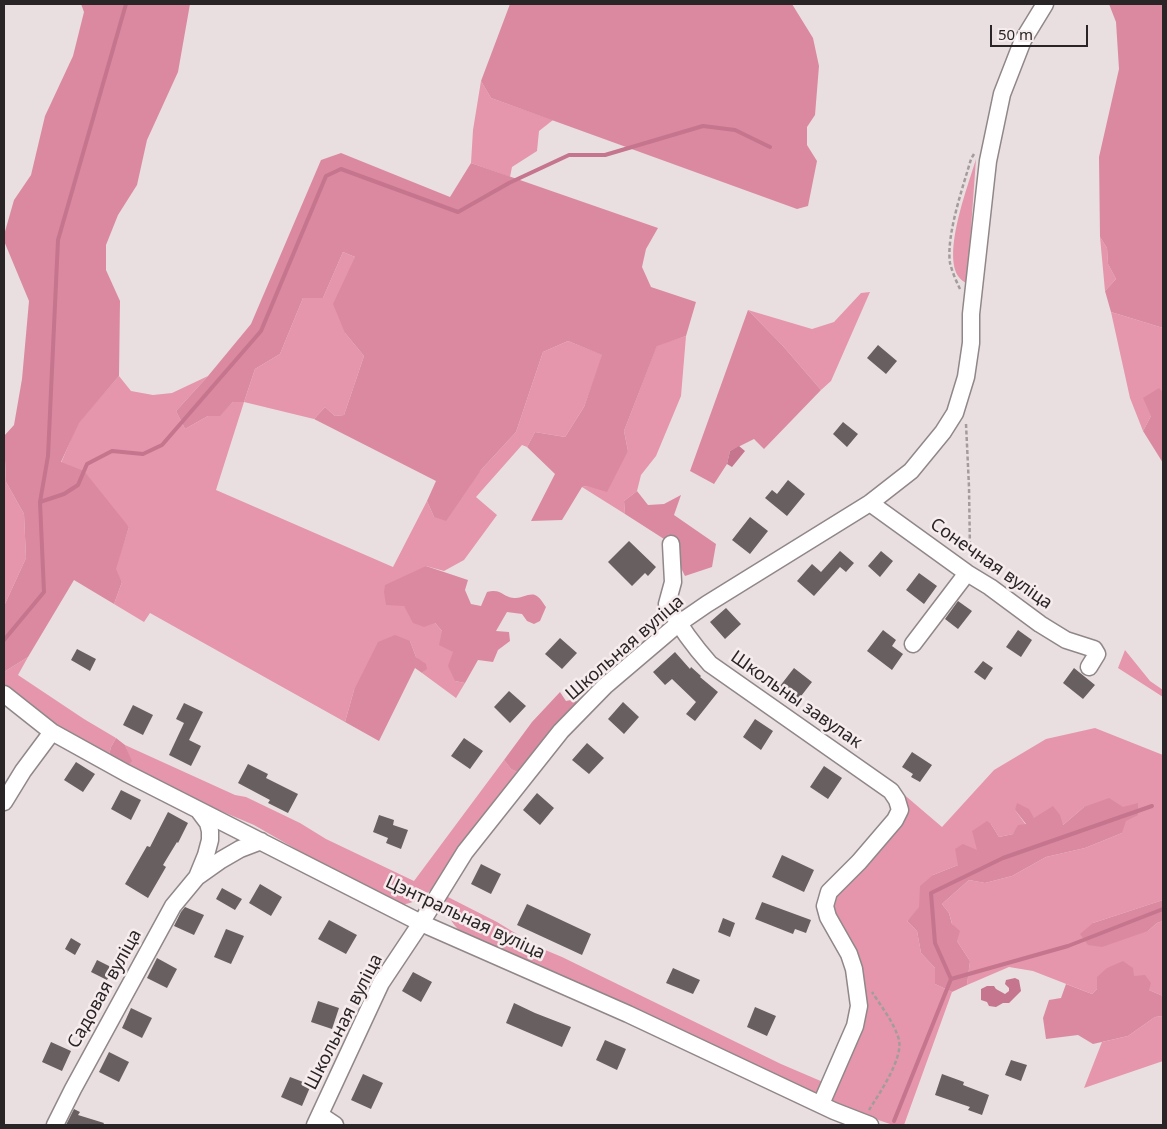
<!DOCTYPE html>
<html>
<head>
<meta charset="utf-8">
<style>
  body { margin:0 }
  #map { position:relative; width:1167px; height:1129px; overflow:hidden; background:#e9dfe1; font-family:"Noto Sans",sans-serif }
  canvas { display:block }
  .frame { position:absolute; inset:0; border:5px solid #292526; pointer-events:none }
  .scale { position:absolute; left:990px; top:25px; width:98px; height:22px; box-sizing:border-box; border:2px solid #292526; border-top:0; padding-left:6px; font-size:15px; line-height:18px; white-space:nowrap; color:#292526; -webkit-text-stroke:4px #f6ecee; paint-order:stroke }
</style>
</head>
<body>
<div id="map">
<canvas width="1167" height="1129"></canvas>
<div class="frame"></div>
<div class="scale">50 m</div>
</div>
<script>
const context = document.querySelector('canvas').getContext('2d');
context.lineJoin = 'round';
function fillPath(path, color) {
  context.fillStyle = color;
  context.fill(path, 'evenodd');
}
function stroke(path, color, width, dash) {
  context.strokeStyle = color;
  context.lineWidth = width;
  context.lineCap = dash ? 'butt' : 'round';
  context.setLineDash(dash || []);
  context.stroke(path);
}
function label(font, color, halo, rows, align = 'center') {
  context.font = font + ' "Noto Sans",sans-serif';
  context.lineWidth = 5;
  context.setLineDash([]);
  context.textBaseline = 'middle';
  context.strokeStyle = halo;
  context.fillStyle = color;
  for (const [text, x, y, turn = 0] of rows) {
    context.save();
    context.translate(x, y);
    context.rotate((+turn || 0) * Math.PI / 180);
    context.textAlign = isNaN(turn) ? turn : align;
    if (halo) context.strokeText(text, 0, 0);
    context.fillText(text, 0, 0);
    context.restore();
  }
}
fillPath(new Path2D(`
  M481 81 491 98 553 120 539 131 537 151 512 167 510 177 471 163 473 130Z
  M976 159 967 284C964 282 960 279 958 276 943 251 968 186 976 159Z
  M1100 237 1107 248 1108 264 1116 279 1105 291Z
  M343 252 355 257 345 333 364 356 344 415 335 416 325 407 314 419 244 402 216 490 393 567 427 501 434 517 481 470 516 432 543 352 568 341 603 355 584 407 565 437 535 432 527 447 522 445 476 497 497 515 464 560 444 571 426 566 404 606 434 622 442 631 453 652 455 681 465 683 456 698 422 673 426 669 416 657 410 641 354 690 345 722 150 613 144 622 114 604 122 582 115 569 129 527 61 463 78 423 119 376 131 391 153 395 172 393 208 376 176 411 185 429 208 416 220 415 233 402H244L255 369 280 354 303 298H323Z
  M870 292 831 381 821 390 783 346 748 310 812 329 834 322 861 293Z
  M1111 312 1163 328V392L1159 389 1151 416 1143 431 1130 398Z
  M686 336 681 396 656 456 641 475 637 491 624 501 625 514 582 487 587 486 628 451 624 431 657 345Z
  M4 436 6 482 24 514 26 558 4 606Z
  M1125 650 1150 681 1163 690V697L1118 668Z
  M28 657 18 675 84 719 116 738 111 747 109 755 44 718 4 685V672Z
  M1095 728 1163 755V900L1093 923 1148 931 1157 923 1163 921V996L1149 990 1097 989 1092 994 1033 971 1009 967 967 985 970 961 957 941 949 913 942 904 969 880 985 883 1012 876 1046 857 1085 848 1122 833 1123 807H1084L1063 825 1034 818 1015 810 1026 825 1013 834 999 837 991 824 977 850 958 865 933 875 919 908 907 921 917 931 921 953 935 968V984L952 992 904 1125H893L840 1107 829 1101 862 1006 832 915 834 893 860 868 901 792 942 827 994 770 1046 739Z
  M125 745 235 795 246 797 300 823 326 839 414 881 504 760 511 769 519 773 434 887C424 897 412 906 397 904 392 903 386 899 381 898L254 825 209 806 129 765 131 761Z
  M446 896 497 922 538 947 562 957 781 1064 823 1082 818 1095 463 934C450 922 446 914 446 896Z
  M1163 1016V1061L1084 1088 1102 1042 1128 1036 1155 1017Z`), '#e596ac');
fillPath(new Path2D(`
  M81 4H190L178 72 147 140 137 185 118 215 106 245V270L120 301 119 376 79 423 61 462 84 471 129 527 116 569 122 582 114 604 74 580 28 657 4 672V606L26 558 24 514 6 482 4 436 14 425 22 379 29 301 4 241V235L14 200 31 175 45 116 73 56 84 12Z
  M510 4H792L813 38 819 66 815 115 807 127V145L817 161 808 206 797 209 491 98 481 81Z
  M1109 4H1163V328L1111 312 1105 291 1116 279 1108 264 1107 248 1100 237 1099 157 1119 69 1116 22Z
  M341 153 450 197 471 163 658 228 646 249 642 267 651 287 696 302 686 336 657 346 624 431 628 451 607 492 587 486 582 487 562 520 531 521 555 474 527 447 535 432 565 437 584 407 602 355 568 341 543 352 516 432 481 470 446 521 434 517 427 501 436 481 314 419 325 407 335 416 344 415 364 356 345 333 333 304 355 257 343 252 323 298H303L280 354 255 369 244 402H233L220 416H208L185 429 176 411 208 376 251 324 321 160Z
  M748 310 783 346 821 390 764 449 754 439 730 451 727 464 714 484 690 471Z
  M1159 388 1163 392V463L1143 431 1151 416 1143 398Z
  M637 491 648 505 664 504 681 495 674 515 716 544 712 567 685 576 679 564V540L664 539 625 514 624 501Z
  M426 566 468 580 465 590 471 604 481 606 487 592C502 588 502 597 514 598 521 599 528 593 535 595 540 597 543 603 546 607L540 621 534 624 527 621 522 614 507 612 496 631 509 632 510 641 498 650 493 662 478 660 465 683 455 681 448 666 453 652 439 645 442 631 435 623 424 627 413 623 404 606 386 605 384 592 385 585Z
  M395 635 410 641 416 657 426 664 427 669 422 673 415 668 379 741 345 722 354 690 378 642Z
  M560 692 566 701 575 699 579 705 519 773 511 769 504 760 532 722Z
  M116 738 125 745 132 761 129 765 109 755 111 747Z
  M1109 798 1123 807 1138 803V815L1126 821 1122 833 1085 848 1046 857 1012 876 985 883 969 880 942 904 949 913 952 924 960 931 957 941 970 961 967 985 952 992 935 984V968L921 953 917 931 907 921 919 907 920 886 933 875 958 865 955 849 963 844 977 850 972 831 987 821 991 824 999 837 1013 834 1018 825 1026 824 1015 810 1017 803 1029 809 1034 818 1053 806 1060 815 1063 825 1084 807Z
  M1163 900V921L1157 923 1148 931 1102 947 1088 945 1080 934 1093 923Z
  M1123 961 1133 968 1134 976 1145 975 1151 983 1149 990 1163 996V1016L1155 1017 1128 1036 1093 1044 1078 1035 1046 1039 1043 1018 1049 1000 1061 998 1066 984 1092 994 1097 989V977L1107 968Z`), '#db89a1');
fillPath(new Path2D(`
  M739 446 745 451 732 467 727 464 730 451Z
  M1015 978 1019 980 1021 991 1009 1003H1003L996 1007 989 1006 987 1002 981 1000V989L987 986H994L996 989 1005 994 1009 991V988L1005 984 1006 980Z`), '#c5758d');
stroke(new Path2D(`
  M40 502 64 494 78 485 87 464 112 451 143 454 162 445 261 331 326 176 341 169 458 212 509 183 569 155H605L703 126 735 130 770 147
  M4 640 44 592 40 502 48 456 58 240 126 4
  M951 979 935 943 931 893 1003 858 1152 806
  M894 1121 951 979 1068 946 1163 909`), '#c5758d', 4);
fillPath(new Path2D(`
  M878 345 897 361 886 374 867 358Z
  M843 422 858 434 847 447 833 434Z
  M788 480 805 494 787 516 765 498 772 490 777 494Z
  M750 517 768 531 750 554 732 540Z
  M629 541 656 567 648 576 645 573 632 586 608 562Z
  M840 551 854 563 846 572 840 567 814 596 797 581 812 564 821 572Z
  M881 551 893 561 880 577 868 566Z
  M919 573 937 586 924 604 906 590Z
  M958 601 972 611 958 629 945 619Z
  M726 608 741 624 725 639 710 622Z
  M883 630 896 640 892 646 903 654 892 670 867 651Z
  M1018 630 1032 640 1021 657 1006 647Z
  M560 638 577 653 562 669 545 654Z
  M77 649 96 659 90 671 71 660Z
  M675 652 690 669 691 667 701 676 700 677 718 692 695 721 686 714 696 702 672 679 665 685 653 672Z
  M983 661 993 668 985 680 974 672Z
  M794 668 812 682 798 700 780 686Z
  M1074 668 1095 685 1083 699 1063 683Z
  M509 691 526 706 510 723 494 707Z
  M623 702 639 717 624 734 608 719Z
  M184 703 203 712 189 740 201 746 191 766 169 755 184 723 176 719Z
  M133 705 153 715 143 735 123 725Z
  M755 719 773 731 761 750 743 737Z
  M464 738 483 751 470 769 451 756Z
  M587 743 604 758 589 774 572 760Z
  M912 752 932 765 920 782 911 777 913 774 902 767Z
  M76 762 95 774 83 792 64 780Z
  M248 764 268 774 266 778 298 794 288 813 268 803 270 800 238 783Z
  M824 766 842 778 828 799 810 787Z
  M121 790 141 800 131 820 111 809Z
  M537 793 554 808 540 825 523 810Z
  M168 812 188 823 178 843 177 842 163 865 166 867 148 898 125 884 147 846 150 847Z
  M379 815 394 820 393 825 408 830 401 849 386 843 388 838 373 832Z
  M782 855 814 870 804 892 772 877Z
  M481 864 501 874 491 894 471 884Z
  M260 884 282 897 271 916 249 903Z
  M222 888 242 899 235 910 216 899Z
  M762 902 811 920 806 933 795 929 793 934 755 919Z
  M527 904 591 934 582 955 517 925Z
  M185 907 204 915 194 935 174 926 181 912Z
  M723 918 735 923 730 937 718 932Z
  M329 920 357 935 346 954 318 939Z
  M226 929 244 936 231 964 214 957Z
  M71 938 81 944 75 955 65 949Z
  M157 958 177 969 167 988 147 978Z
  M97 960 113 968 107 980 91 972Z
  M673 968 700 980 693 994 666 983Z
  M413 972 432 982 421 1002 402 991Z
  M318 1001 339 1008 332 1029 311 1022Z
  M514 1003 535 1013 571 1027 562 1047 506 1023Z
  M755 1007 776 1016 767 1036 747 1027Z
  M131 1008 152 1018 142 1038 122 1028Z
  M605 1040 626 1049 617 1070 596 1060Z
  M51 1042 71 1051 62 1071 42 1062Z
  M109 1052 129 1062 119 1082 99 1072Z
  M1011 1060 1027 1065 1021 1081 1005 1075Z
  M363 1074 383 1083 371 1109 351 1100Z
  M942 1074 964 1082 963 1085 989 1095 982 1115 968 1110 970 1107 935 1095Z
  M290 1077 311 1085 302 1106 281 1097Z
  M74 1109 80 1112 78 1115 104 1123 103 1125H66Z`), '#685f61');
const minor = new Path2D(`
  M870 503 967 573 990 587 1040 624 1066 640 1094 649 1097 654 1089 667
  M671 544 673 582 667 604C680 627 692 644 710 664L891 791 897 800 900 810 895 820 859 862 829 892 825 906 828 917 849 954 854 969 859 1006 855 1026 821 1104
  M913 644 967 573
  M4 694 52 732 126 773 421 923 628 1014 834 1111 870 1125
  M4 802 23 771 52 732
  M197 877 221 860 240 849 261 841
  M320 1115 335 1125
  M55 1125 73 1089 173 906 197 877 206 855 210 840V831L208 823 199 811
  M315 1125 381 983 421 923 465 852 561 731 605 686 678 624 707 604 870 503 911 471 943 432 955 413 966 377 971 343V314L988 161 1002 94 1023 40 1045 4`);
stroke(minor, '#908789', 19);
stroke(new Path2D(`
  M960 289C956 281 952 271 950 263 946 235 963 187 971 159L974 154
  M966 424 969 487 970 552 972 559
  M869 1110C879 1094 903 1059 899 1040 895 1024 881 1006 872 992`), '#a39c9d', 2.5, [4, 2.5]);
stroke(minor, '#fff', 16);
label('18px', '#292526', '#f6ecee', [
  ["Сонечная вуліца",991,564,35],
  ["Школьная вуліца",625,648,-41],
  ["Школьны завулак",796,700,35],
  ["Цэнтральная вуліца",465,918,25],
  ["Садовая вуліца",105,989,-61],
  ["Школьная вуліца",344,1022,-63]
]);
</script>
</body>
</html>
